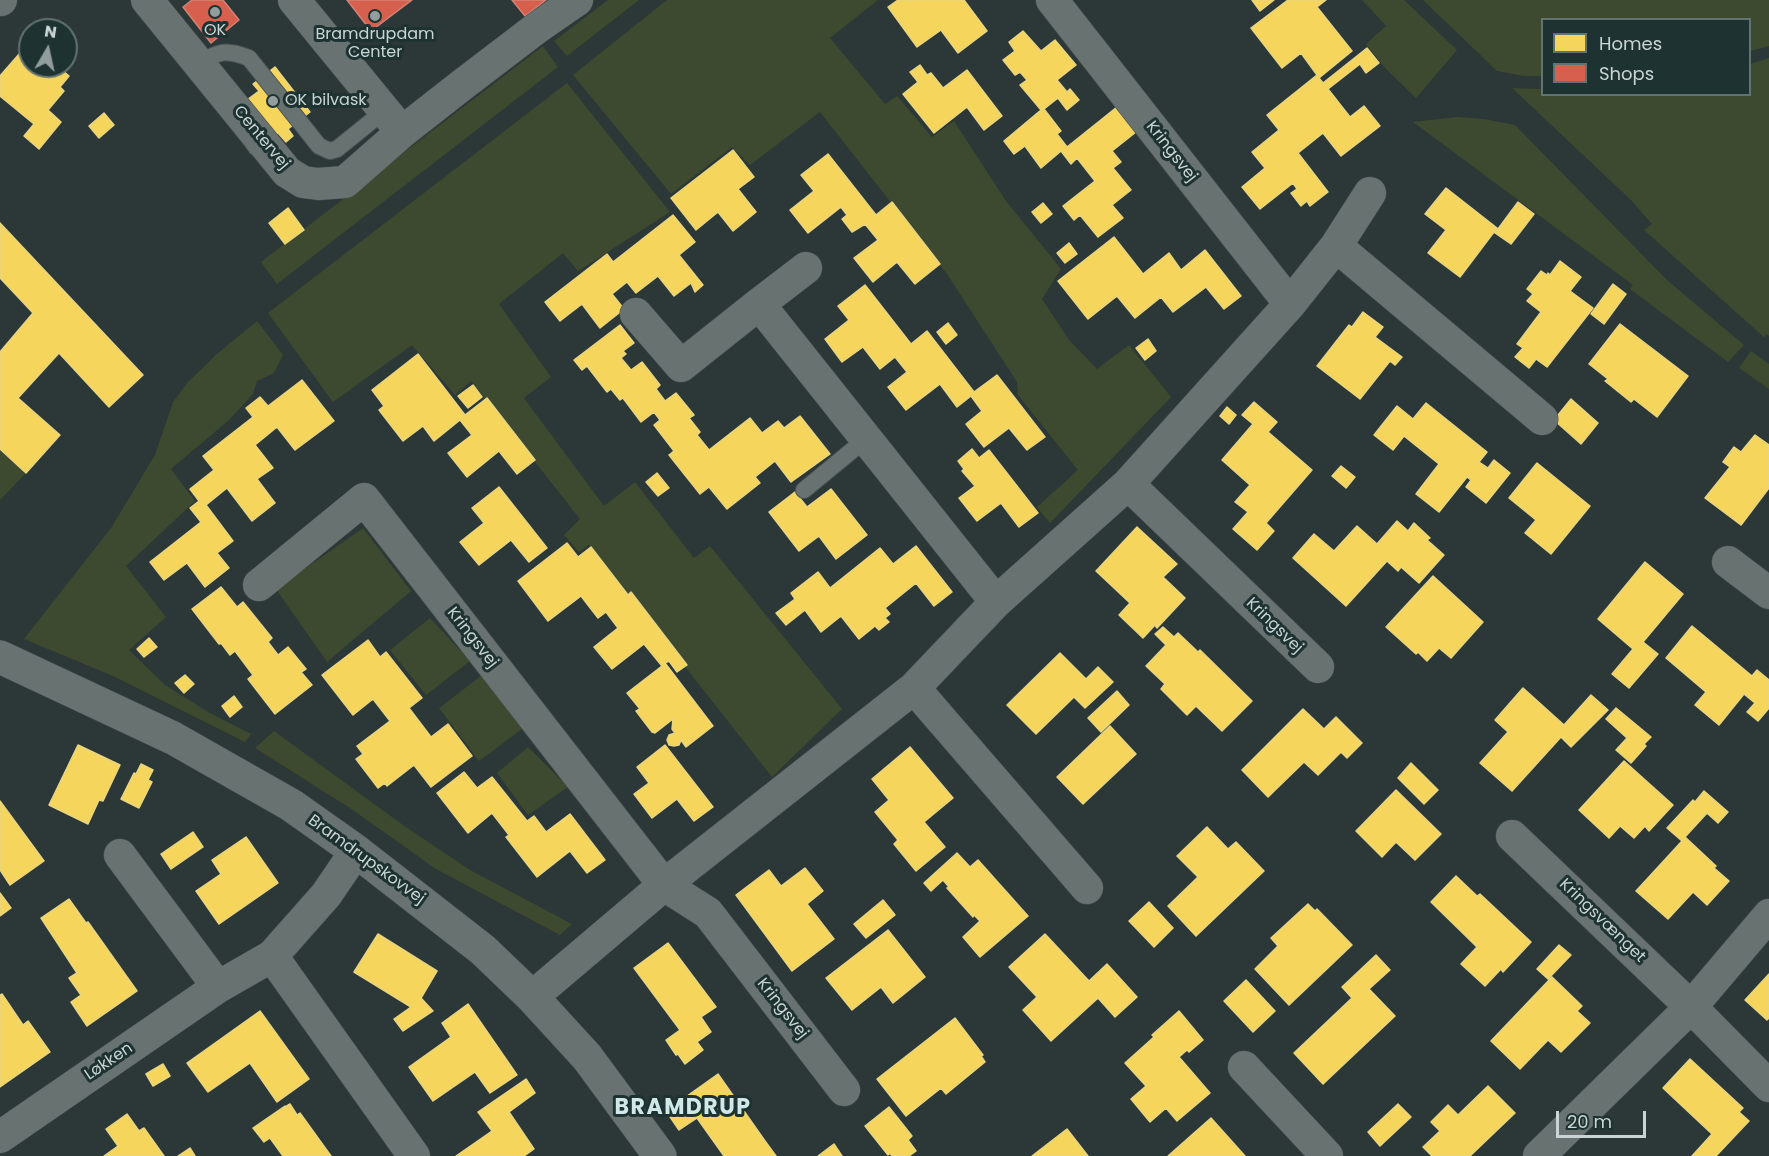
<!DOCTYPE html>
<html>
<head>
<meta charset="utf-8">
<style>
  body { margin:0 }
  #map { position:relative; width:1769px; height:1156px; overflow:hidden; background:#2c3737; font-family:Poppins,sans-serif }
  canvas { display:block }
  .legend { position:absolute; left:1541px; top:18px; width:210px; height:78px; box-sizing:border-box; background:#1d3231; border:2px solid #627372; margin:0; padding:8px 10px; list-style:none; font-size:18px; color:#c9d5d4 }
  .legend li { display:flex; align-items:center; gap:12px; height:30px }
  .legend b { width:30px; border:2px solid #627372 }
  .north { position:absolute; left:18px; top:18px; width:60px; height:60px; box-sizing:border-box; background:#1d3231; border:2px solid #627372; border-radius:50%; rotate:9deg; font-size:16px; font-weight:700; line-height:24px; text-align:center; color:#c9d5d4 }
  .north::after { content:''; display:block; margin:auto; width:21px; height:27px; background:#929e9d; clip-path:polygon(50% 0,100% 100%,50% 72%,0 100%) }
  .scale { position:absolute; left:1556px; top:1111px; width:90px; height:27px; box-sizing:border-box; border:3px solid #c9d5d4; border-top:0; padding-left:8px; font-size:18px; line-height:21px; white-space:nowrap; color:#c9d5d4; -webkit-text-stroke:4px #1d3231; paint-order:stroke }
</style>
</head>
<body>
<div id="map">
<canvas width="1769" height="1156"></canvas>
<ul class="legend">
<li><b style="height:16px;background:#f6d55c"></b>Homes</li>
<li><b style="height:16px;background:#d6604d"></b>Shops</li>
</ul>
<div class="north">N</div>
<div class="scale">20 m</div>
</div>
<script>
const context = document.querySelector('canvas').getContext('2d');
context.lineJoin = 'round';
function fillPath(path, color) {
  context.fillStyle = color;
  context.fill(path, 'evenodd');
}
function stroke(path, color, width, dash) {
  context.strokeStyle = color;
  context.lineWidth = width;
  context.lineCap = dash ? 'butt' : 'round';
  context.setLineDash(dash || []);
  context.stroke(path);
}
function label(font, color, halo, rows, align = 'center') {
  context.font = font + ' Poppins,sans-serif';
  context.lineWidth = 6;
  context.setLineDash([]);
  context.textBaseline = 'middle';
  context.strokeStyle = halo;
  context.fillStyle = color;
  for (const [text, x, y, turn = 0] of rows) {
    context.save();
    context.translate(x, y);
    context.rotate((+turn || 0) * Math.PI / 180);
    context.textAlign = isNaN(turn) ? turn : align;
    if (halo) context.strokeText(text, 0, 0);
    context.fillText(text, 0, 0);
    context.restore();
  }
}
fillPath(new Path2D(`
  M608 0H639L567 56 554 41Z
  M667 0H878L830 38 885 104 897 96 932 137 954 121 1006 201 1061 269 1042 299 1069 340 1097 369 1129 345 1171 397 1050 523 1037 507 1078 470 1018 395 1017 382 947 274 820 112 750 165 732 147 671 194 573 75Z
  M1362 0H1404L1457 50 1416 98 1384 67 1366 44 1386 26Z
  M1423 0H1769V46L1750 51V20H1542V76H1524L1497 71Z
  M543 46 558 67 277 284 261 262Z
  M1769 58V336L1766 334 1765 338 1644 230 1652 224 1632 201 1512 88 1542 89V94H1750V64Z
  M567 83 670 212 578 271 563 253 499 304 551 377 524 398 604 506 635 482 694 558 710 546 842 709 772 777 589 545 579 552 564 535 580 519 471 381 455 395 412 345 333 402 268 313Z
  M1457 117 1484 119 1515 125 1667 280 1744 345 1728 362 1630 289 1633 285 1413 122Z
  M257 321 283 355 274 373 257 381 253 394 229 420 171 469 195 501 126 566 166 617 129 650 165 685 208 712 251 734 245 742 113 676 24 639 111 528 155 455 173 402 188 382 218 353Z
  M1751 351 1769 364V389L1739 368Z
  M0 449 26 473 0 500Z
  M363 528 411 591 327 662 276 589Z
  M430 618 470 661 426 695 390 650Z
  M481 676 522 729 479 761 439 708Z
  M274 731 403 825 470 870 572 924 560 935 436 869 350 808 255 748Z
  M528 747 568 787 528 815 497 773Z`), '#3e4a2f');
const homes = new Path2D(`
  M898 0H964L987 31 958 53 941 30 917 47 888 7Z
  M1252 0H1274L1260 11Z
  M1288 0H1326L1317 7 1352 51 1319 78 1323 83 1367 48 1379 63 1366 73 1360 64 1328 89 1350 117 1364 106 1380 126 1341 156 1323 133 1298 153 1328 192 1310 206 1307 201 1301 206 1291 193 1297 189 1293 183 1260 209 1242 187 1265 168 1252 152 1279 130 1267 115 1317 75 1301 53 1282 68 1251 28Z
  M1023 31 1041 51 1055 40 1076 65 1057 80 1067 92 1070 89 1079 100 1067 110 1058 98 1044 109 1061 131 1057 134 1067 147 1117 107 1136 132 1112 151 1121 162 1113 168 1131 190 1112 205 1123 218 1098 237 1080 215 1074 220 1063 206 1095 181 1077 158 1071 164 1061 151 1041 168 1025 146 1014 154 1004 141 1041 110 1020 85 1027 80 1020 72 1015 75 1003 60 1015 51 1009 42Z
  M20 53 30 60V66H57L69 76 60 87 64 91 48 110 61 122 39 149 24 136 34 124 0 96V76Z
  M920 65 927 75 931 73 943 88 967 70 1002 116 984 130 967 107 934 133 903 94 918 82 910 72Z
  M275 67 310 112 288 129 293 136 286 142 278 133 251 153 224 117 259 91 253 84Z
  M104 113 114 125 99 138 89 126Z
  M733 150 754 177 738 189 756 212 733 231 718 212 696 230 671 198Z
  M828 154 876 215 892 202 940 264 915 284 897 262 873 282 854 258 878 240 865 224 852 232 842 219 847 215 841 207 808 233 790 210 814 191 801 175Z
  M1446 188 1497 228 1460 277 1428 253 1446 230 1425 214Z
  M1518 202 1534 214 1511 244 1495 233Z
  M1043 203 1052 214 1041 223 1032 212Z
  M288 208 304 230 285 244 269 223Z
  M673 215 695 242 679 255 703 285 695 292 691 283 674 296 658 276 636 293 627 282 612 294 624 309 600 328 582 304 560 321 545 302 607 254 613 262Z
  M0 223 143 375 109 407 59 353 18 398 60 435 26 473 0 449V352L33 313 0 278Z
  M1114 237 1143 274 1169 253 1181 270 1205 250 1241 296 1224 309 1206 287 1173 312 1161 297 1135 318 1117 296 1088 319 1058 281Z
  M1069 243 1077 254 1065 263 1057 253Z
  M1560 261 1581 277 1570 291 1593 308 1547 367 1536 359 1529 368 1515 357 1523 348 1517 344 1541 312 1527 301 1533 294 1527 289 1541 271 1547 275 1548 273 1550 275Z
  M1613 284 1626 294 1604 324 1591 314Z
  M865 285 911 344 927 331 974 392 997 375 1045 437 1027 450 1009 428 984 447 966 424 982 411 971 396 957 407 940 384 906 410 888 387 907 372 895 357 880 369 863 347 842 362 825 339 849 320 838 306Z
  M1363 312 1383 327 1375 337 1402 357 1395 365 1390 361 1360 399 1317 366 1349 325 1352 327Z
  M948 323 957 335 946 344 937 332Z
  M1620 324 1688 376 1657 417 1634 399 1631 402 1605 381 1608 379 1589 364Z
  M620 325 634 343 623 351 626 354 621 358 631 370 642 362 660 385 656 389 665 401 676 393 694 415 689 418 700 432 697 435 709 450 750 418 762 433 778 421 784 428 800 416 830 454 791 482 775 461 755 477 760 483 727 509 709 487 700 494 669 455 674 451 654 425 660 420 654 412 641 422 623 398 620 400 611 389 607 392 587 366 582 370 574 360Z
  M1148 339 1156 351 1145 360 1136 348Z
  M418 354 465 415 487 398 535 460 517 474 499 451 467 477 448 453 472 435 460 420 434 441 423 426 403 441 379 410 384 406 372 390Z
  M302 380 334 421 295 450 277 427 255 445 273 468 257 479 275 503 252 521 227 488 206 505 233 541 217 553 229 568 205 587 187 563 164 580 150 562 201 522 190 508 199 501 190 489 214 470 203 456 253 417 246 408 260 397 268 406Z
  M473 385 482 397 468 408 458 396Z
  M1571 399 1598 423 1581 444 1554 420Z
  M1254 402 1277 422 1268 432 1312 470 1266 523 1274 531 1257 550 1233 529 1248 512 1235 502 1250 485 1222 460 1253 424 1242 415Z
  M1426 403 1487 452 1479 462 1488 468 1494 460 1510 473 1486 503 1466 487 1471 480 1467 477 1439 512 1416 494 1439 464 1404 436 1393 450 1374 435 1397 406 1413 419Z
  M1227 407 1236 415 1229 424 1220 416Z
  M1755 435 1769 445V488L1741 525 1705 498 1730 467 1723 462 1734 447 1741 452Z
  M972 449 979 458 989 450 1038 513 1019 527 1001 503 977 521 959 498 975 486 962 471 964 469 958 461Z
  M1537 463 1590 506 1551 554 1525 533 1536 520 1509 498Z
  M1341 466 1355 477 1346 488 1332 476Z
  M657 473 669 488 658 496 646 482Z
  M499 487 547 548 529 562 511 540 479 565 460 542 484 523 472 508Z
  M831 489 867 535 836 559 819 536 799 551 769 512 795 492 807 507Z
  M1397 521 1408 531 1414 523 1430 538 1427 540 1444 555 1419 583 1401 567 1398 571 1387 561 1346 606 1293 558 1314 534 1334 551 1357 526 1377 544Z
  M1137 527 1177 564 1163 577 1185 598 1157 628 1155 625 1143 638 1119 615 1130 603 1096 571Z
  M567 543 578 557 591 547 628 595 631 592 687 665 677 672 669 661 665 663 713 726 686 747 681 740 679 745 674 746 669 745 667 740 669 735 675 733 672 729 673 719 655 733 652 732 636 711 640 709 627 693 662 666 644 644 612 669 594 647 618 628 606 612 598 618 581 596 548 621 518 581Z
  M916 546 952 592 934 606 916 583 885 608 890 614 885 618 889 622 879 630 875 626 859 639 841 616 821 632 805 610 786 625 776 613 795 599 791 593 818 572 830 588 880 548 893 564Z
  M1645 562 1683 594 1643 642 1658 654 1629 688 1612 674 1633 649 1598 619Z
  M1433 576 1483 622 1451 658 1439 648 1427 661 1418 652 1416 654 1386 627Z
  M221 587 237 607 243 602 272 638 268 642 278 655 288 647 306 669 301 672 312 685 275 714 248 679 253 675 235 651 230 655 221 643 219 644 192 609Z
  M1692 626 1752 676 1757 670 1769 680V708L1758 721 1747 712 1755 703 1744 694 1719 725 1695 705 1706 692 1666 658Z
  M1163 627 1174 637 1178 633 1198 652 1200 650 1252 701 1222 731 1196 706 1187 715 1161 689 1165 684 1146 666 1166 645 1155 634Z
  M149 638 157 647 144 657 137 649Z
  M368 640 380 657 386 652 422 698 409 708 431 737 448 724 472 756 431 787 414 765 387 786 385 783 378 788 356 759 363 754 357 746 390 721 373 699 353 715 322 675Z
  M1060 653 1086 679 1098 667 1113 682 1085 708 1074 697 1036 734 1007 705Z
  M185 675 194 684 184 693 175 683Z
  M1523 688 1564 725 1591 695 1608 710 1571 747 1561 737 1512 791 1480 763 1508 732 1495 720Z
  M1117 691 1129 705 1101 732 1088 718Z
  M234 696 242 707 230 717 222 706Z
  M1616 708 1651 737 1644 744 1646 746 1631 763 1616 750 1627 738 1606 719Z
  M1303 709 1324 729 1336 717 1362 743 1347 758 1341 752 1318 775 1304 762 1268 797 1242 770Z
  M1110 726 1136 754 1083 804 1057 777Z
  M78 745 120 765 103 801 99 800 88 824 49 805Z
  M665 745 713 807 694 821 677 799 652 818 634 794 649 783 637 767Z
  M910 747 953 798 924 822 945 847 916 871 894 844 898 840 875 812 889 800 872 779Z
  M1624 761 1673 805 1649 831 1645 826 1634 838 1620 826 1609 838 1579 810Z
  M1411 763 1438 790 1424 804 1398 778Z
  M141 764 153 770 148 780 152 782 139 808 121 799 134 773 136 774Z
  M464 772 477 788 492 777 527 821 534 816 546 832 570 814 605 860 587 873 570 851 537 877 506 837 509 835 492 813 468 833 437 793Z
  M1396 790 1441 834 1415 860 1396 842 1382 857 1356 831Z
  M1704 791 1728 812 1718 823 1707 813 1685 837 1716 866 1714 868 1729 881 1707 905 1693 892 1668 919 1636 891 1682 841 1667 828 1693 800 1695 802Z
  M0 801 44 861 10 885 0 870Z
  M1207 827 1228 849 1236 842 1264 871 1196 936 1168 906 1198 877 1177 856Z
  M193 832 203 847 171 869 161 854Z
  M246 837 278 883 219 924 196 891 221 874 212 860Z
  M957 853 970 867 978 860 1028 916 980 957 963 937 980 921 974 915 973 917 947 888 949 887 943 880 931 891 924 883Z
  M805 868 823 891 807 904 834 939 792 971 736 895 769 870 781 886Z
  M1456 876 1477 896 1480 894 1531 942 1503 972 1501 969 1485 986 1461 964 1477 947 1431 902Z
  M0 893 11 908 0 916Z
  M69 899 86 923 88 922 137 991 87 1026 71 1002 81 995 69 978 77 973 41 918Z
  M883 900 895 915 866 938 854 924Z
  M1149 902 1173 928 1154 947 1129 921Z
  M1308 904 1315 911 1317 909 1352 945 1289 1005 1255 969 1278 946 1271 938Z
  M888 930 925 977 893 1003 881 987 852 1010 826 978Z
  M378 934 437 971 421 998 433 1011 403 1031 394 1019 411 1007 354 972Z
  M1045 934 1089 981 1107 964 1137 997 1115 1017 1098 998 1051 1041 1023 1010 1037 997 1009 967Z
  M668 943 716 1007 701 1017 711 1032 697 1042 703 1050 685 1064 678 1054 676 1055 666 1040 680 1030 634 968Z
  M1559 945 1571 955 1548 979 1537 969Z
  M1376 955 1390 970 1369 989 1395 1016 1323 1084 1294 1053 1352 998 1342 987Z
  M1769 974V1018L1767 1020 1745 1000Z
  M1552 977 1582 1006 1577 1011 1590 1023 1561 1052 1548 1040 1520 1069 1491 1041Z
  M1246 980 1275 1011 1253 1032 1224 1001Z
  M2 994 23 1025 28 1021 50 1052 0 1087V995Z
  M468 1004 517 1075 490 1093 475 1072 433 1101 409 1067 451 1037 442 1023Z
  M260 1011 309 1079 277 1102 250 1063 208 1092 187 1063Z
  M1179 1011 1203 1040 1189 1052 1187 1050 1179 1057 1210 1093 1177 1121 1166 1108 1150 1122 1131 1099 1146 1086 1125 1063 1154 1037 1152 1035Z
  M955 1018 983 1055 981 1056 985 1062 946 1094 941 1088 906 1116 877 1079Z
  M1690 1059 1743 1108 1739 1112 1749 1121 1716 1156H1692L1712 1134 1663 1088Z
  M163 1064 170 1076 153 1086 146 1074Z
  M718 1074 765 1141 776 1156H724L697 1118 679 1130 666 1111Z
  M526 1079 535 1093 509 1112 534 1149 524 1156H456L492 1131 478 1112Z
  M1488 1086 1515 1113 1470 1156H1432L1423 1147 1440 1131 1431 1122 1448 1105 1458 1115Z
  M290 1104 297 1115 300 1113 331 1156H283L270 1138 264 1142 253 1128 285 1106V1107Z
  M1398 1104 1411 1117 1380 1146 1368 1132Z
  M889 1107 912 1136 908 1140 916 1151 909 1156H892L890 1153 888 1155 865 1126Z
  M127 1114 139 1131 144 1128 164 1156H104L118 1146 106 1129Z
  M1211 1118 1245 1156H1168Z
  M1067 1129 1088 1156H1032L1054 1139Z
  M834 1144 842 1156H818Z
  M190 1148 195 1156H178Z`);
fillPath(homes, '#f6d55c');
stroke(homes, '#e8d580', 1.5);
const shops = new Path2D(`
  M192 0H223L239 20 211 43 183 7Z
  M347 0H412L371 31Z
  M512 0H546L525 16Z`);
fillPath(shops, '#d6604d');
stroke(shops, '#d28376', 1.5);
const lane = new Path2D(`
  M199 63C219 51 227 49 249 58L319 146 330 151 337 149 384 111
  M804 490 866 439`);
const street = new Path2D(`
  M0 0H1
  M147 0 287 172 303 182 318 184 345 182 402 132 462 85 538 27 577 0
  M294 0 402 132
  M1052 0 1290 304
  M1336 246 1542 419
  M759 304 806 268
  M636 314 681 366 759 304 996 602
  M1128 484 1318 667
  M1728 562 1769 593
  M259 585 364 499 664 885 708 913 844 1090
  M914 688 1087 888
  M1512 836 1691 1007 1769 1086
  M120 855 218 987
  M272 956 414 1156
  M532 997 664 885 914 688 996 602 1128 484 1290 304 1336 246 1370 193
  M1244 1067 1327 1156
  M0 1137 218 987 272 956 326 895 356 851
  M1539 1156 1691 1007 1769 915`);
const secondary = new Path2D(`
  M0 657 173 738 291 805 356 851 483 950 532 997 587 1057 660 1156`);
stroke(lane, '#495251', 18);
stroke(street, '#495251', 33);
stroke(secondary, '#495251', 34);
stroke(lane, '#687271', 16);
stroke(street, '#687271', 32);
stroke(secondary, '#687271', 33);
for (const [x, y, r, color] of [
  [215,12,6,"#929e9d"],
  [375,16,6,"#929e9d"],
  [273,101,6,"#929e9d"]
]) {
  const dot = new Path2D();
  dot.arc(x, y, r, 0, 2 * Math.PI);
  context.fillStyle = color;
  context.fill(dot);
  stroke(dot, '#1d3231', 2);
}
label('16px', '#c9d5d4', '#1d3231', [
  ["OK",215,31],
  ["Bramdrupdam",375,35],
  ["Center",375,53],
  ["OK bilvask",285,101,"left"]
]);
label('16px', '#c9d5d4', '#1d3231', [
  ["Centervej",261,138,50],
  ["Kringsvej",1171,152,52],
  ["Kringsvej",1274,626,44],
  ["Kringsvej",472,638,52],
  ["Bramdrupskovvej",366,860,36],
  ["Kringsvænget",1602,921,44],
  ["Kringsvej",782,1009,52],
  ["Løkken",109,1062,-34]
]);
context.letterSpacing = '1.5px';
label('bold 22px', '#d0e9e8', '#1d3231', [
  ["BRAMDRUP",683,1108]
]);
context.letterSpacing = '0px';
</script>
</body>
</html>
